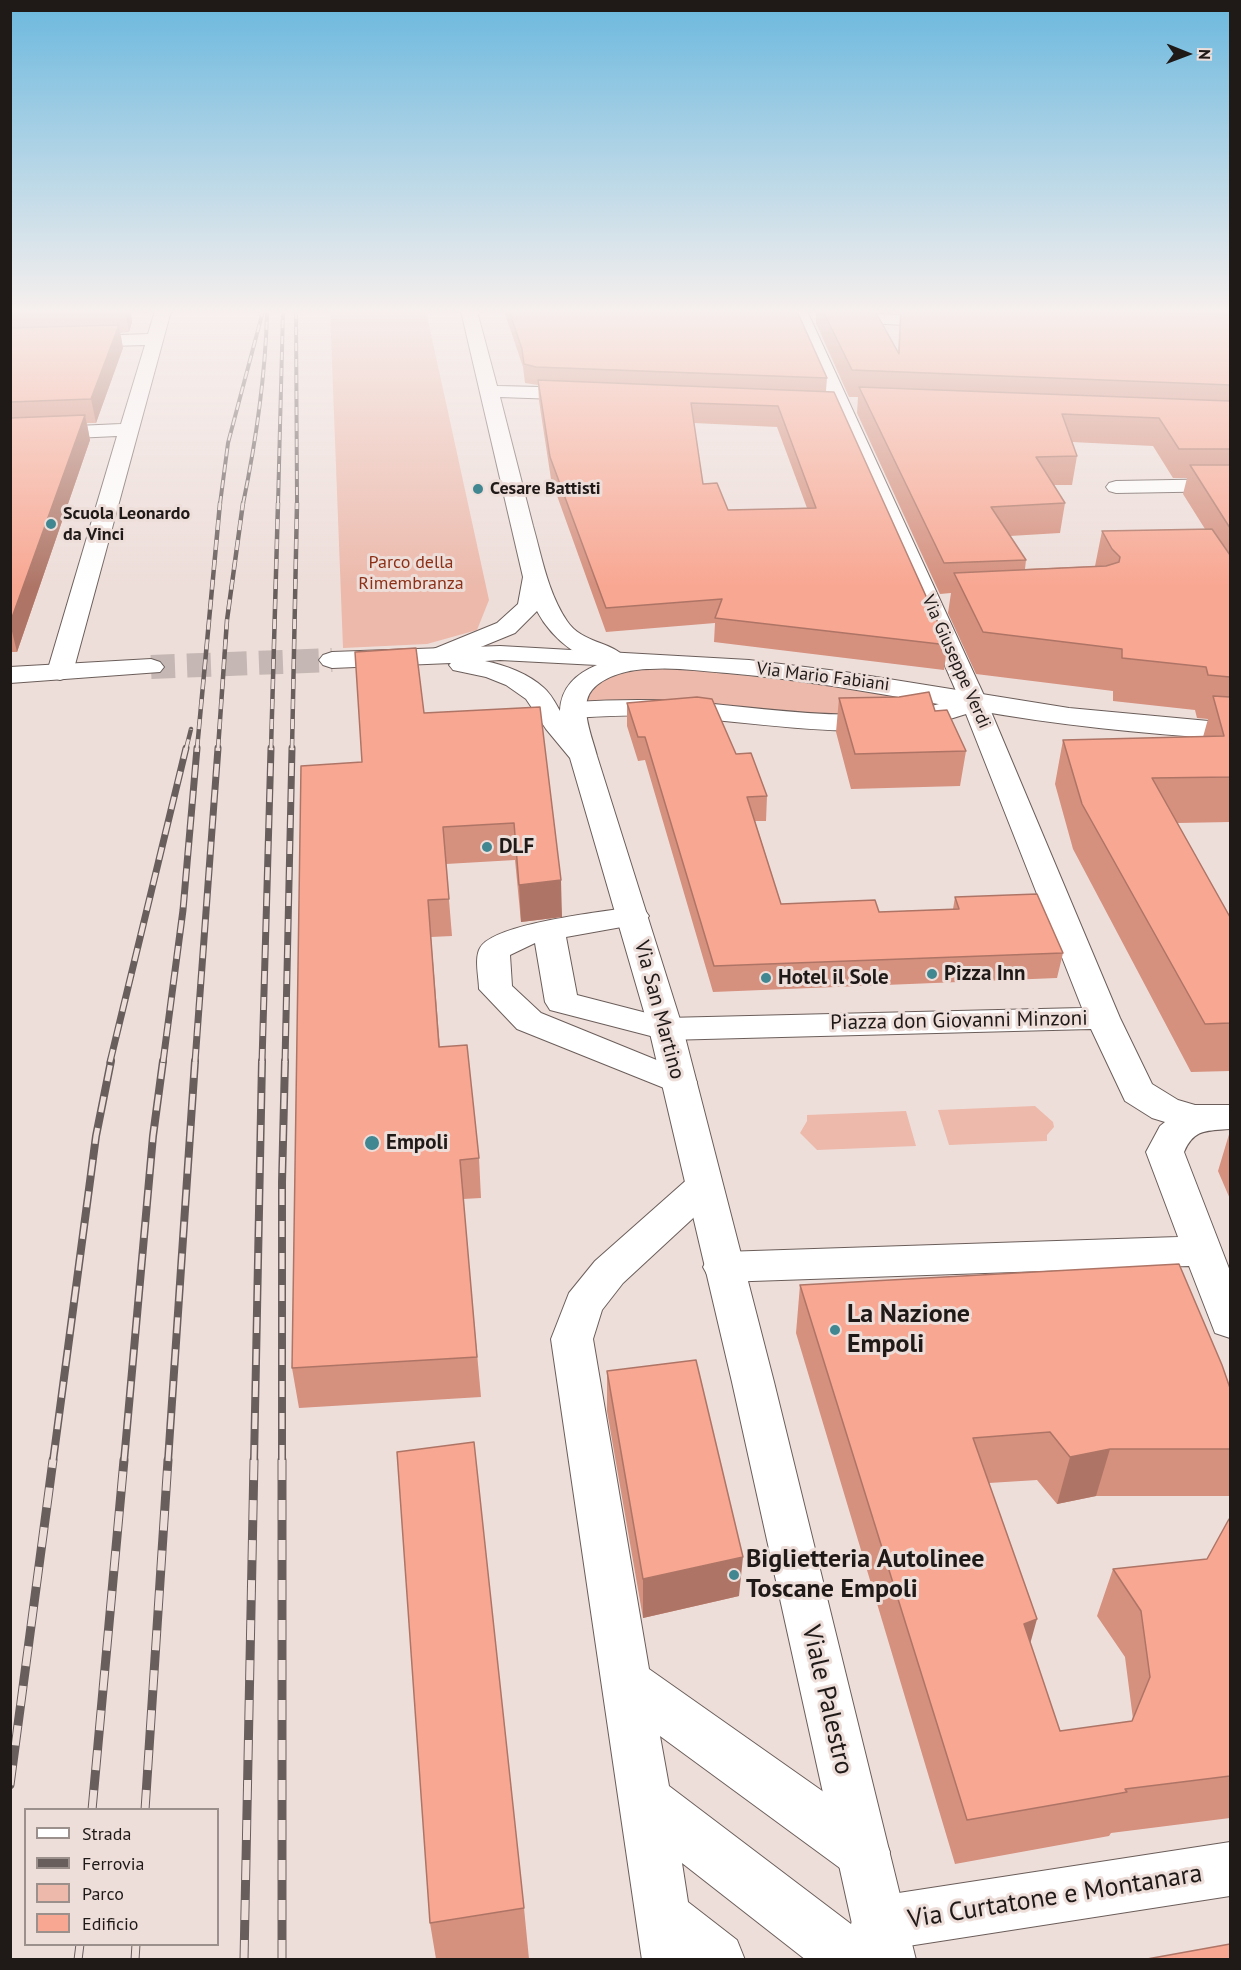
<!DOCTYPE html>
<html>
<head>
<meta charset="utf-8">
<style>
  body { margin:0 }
  #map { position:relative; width:1241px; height:1970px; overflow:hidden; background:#eededa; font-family:"PT Sans",sans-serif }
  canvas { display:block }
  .frame { position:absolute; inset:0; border:12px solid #1f1a18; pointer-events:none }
  .legend { position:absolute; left:24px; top:1808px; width:195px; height:138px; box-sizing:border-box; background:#eededa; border:2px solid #9b908c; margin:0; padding:8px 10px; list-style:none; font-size:18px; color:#1f1a18 }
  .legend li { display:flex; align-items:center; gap:12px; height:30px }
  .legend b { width:30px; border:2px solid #9b908c }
  .north { position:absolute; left:1157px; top:24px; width:60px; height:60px; -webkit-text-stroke:4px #eededa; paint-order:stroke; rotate:91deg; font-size:16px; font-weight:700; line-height:24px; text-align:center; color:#1f1a18 }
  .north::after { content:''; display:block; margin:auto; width:21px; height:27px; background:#1f1a18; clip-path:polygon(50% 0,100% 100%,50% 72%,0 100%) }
</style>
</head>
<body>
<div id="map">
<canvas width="1241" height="1970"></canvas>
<div class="frame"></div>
<ul class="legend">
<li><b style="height:8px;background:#fff"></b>Strada</li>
<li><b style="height:8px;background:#685f5d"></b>Ferrovia</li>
<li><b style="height:16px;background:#ecb9ab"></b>Parco</li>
<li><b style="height:16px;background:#f8a792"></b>Edificio</li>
</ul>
<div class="north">N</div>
</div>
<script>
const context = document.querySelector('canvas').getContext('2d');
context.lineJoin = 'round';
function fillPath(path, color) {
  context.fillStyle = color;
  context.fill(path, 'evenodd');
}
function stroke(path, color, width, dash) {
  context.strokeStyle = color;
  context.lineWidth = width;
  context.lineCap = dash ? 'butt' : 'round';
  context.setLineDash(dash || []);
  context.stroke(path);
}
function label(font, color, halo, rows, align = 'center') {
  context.font = font + ' "PT Sans",sans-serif';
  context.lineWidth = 6;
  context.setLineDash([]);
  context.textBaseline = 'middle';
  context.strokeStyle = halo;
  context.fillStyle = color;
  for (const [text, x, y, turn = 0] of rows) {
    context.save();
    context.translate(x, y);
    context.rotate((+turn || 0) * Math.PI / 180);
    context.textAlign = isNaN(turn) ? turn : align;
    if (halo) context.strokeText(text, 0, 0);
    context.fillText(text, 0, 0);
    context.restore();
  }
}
fillPath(new Path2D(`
  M330 311H426L489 600 477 630 427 644 343 648Z
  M649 661 974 702 920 719 573 710 580 687Z
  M1035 1106 1053 1122 1054 1127 1047 1135V1141L949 1145 938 1110Z
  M906 1111 916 1146 817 1150 800 1133 807 1121V1115Z`), '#ecb9ab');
stroke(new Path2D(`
  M151 667 332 660`), '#c5b7b3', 24, [24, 12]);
const minor = new Path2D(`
  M155 311H171L73 672 69 677 60 680 51 677 47 672 117 436 10 441V429L121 424 145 345 10 349V339L148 334Z
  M461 311H477L497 386 584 388 591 390 593 394 591 398 584 400 500 397C511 440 522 483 533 526 542 558 548 593 567 621 581 643 613 642 624 657L620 662C587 670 551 638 537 611L515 633 449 660 440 663 431 660 427 655 431 650 497 623 518 604 523 577Z
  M791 311H807L987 702 1120 1018 1152 1084 1178 1100 1195 1105H1230V1129C1208 1131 1194 1128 1184 1152L1230 1271V1338L1215 1333 1189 1266 723 1282 709 1278 703 1267 709 1256 723 1252 1178 1237 1146 1152 1160 1126 1165 1122 1152 1118 1125 1101 1091 1029 666 1040 550 1010 545 1002 535 943 510 955 512 986 541 1013 691 1074 697 1082 691 1090 679 1094 517 1029 479 989C479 978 474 958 480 948 494 923 603 912 633 907L644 909 649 916 644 923 566 937 577 995 666 1018 1082 1008 966 714C873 746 773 723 679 717 643 714 608 716 573 718L564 716 560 710 564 704 573 702C608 700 643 699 678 701 771 707 869 730 959 698Z
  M834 312 944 317 950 318 953 322 950 326 944 327 828 321 826 317 828 313Z
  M1230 479V491L1116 493 1109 491 1106 487 1109 483 1116 481Z
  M704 1172 717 1176 723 1186 717 1196 623 1283 602 1310 593 1339 649 1669 882 1833 890 1852 882 1871 863 1879 844 1871 660 1736 669 1786 851 1924 859 1904 879 1896 1230 1842V1896L876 1951 880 1960H806L682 1863 688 1902 737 1940 745 1960H642L551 1339 569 1293 595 1261 691 1176Z`);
const major = new Path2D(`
  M500 646 749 660 845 672 1069 708 1230 723V739C1144 734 1058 725 973 710 891 696 810 680 727 673 701 671 675 667 650 669 631 669 605 675 592 690 578 706 593 739 597 756L683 1029 774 1382 916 1960H860L732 1382 649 1029 570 758 546 729 526 699 506 685 486 677 453 670 449 665 451 663 332 668 323 665 319 660 323 655 332 652ZM500 660 597 665C576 674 561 687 560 711 556 704 551 694 544 688 529 674 505 665 485 661Z
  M151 659 160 662 164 667 160 672 10 683V667Z`);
stroke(minor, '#6b5e5a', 2);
stroke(major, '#6b5e5a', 2);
fillPath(minor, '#fff');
fillPath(major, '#fff');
const railFar4 = new Path2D(`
  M296 311 297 504
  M220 504 228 443 263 311
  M243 504C256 441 265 379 267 315
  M278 504 283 311`);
const railFar3 = new Path2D(`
  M186 749 191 729
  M197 749 220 503
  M218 749 227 620 243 503
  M271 749 278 503
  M292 749 297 503`);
const railFar2 = new Path2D(`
  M110 1062 186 748
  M163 1062 183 910 197 748
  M195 1062 218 748
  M262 1062 271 748
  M285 1062 292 748`);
const railFar1 = new Path2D(`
  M53 1461 96 1136 111 1061
  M124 1461 153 1136 163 1061
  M168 1461 195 1061
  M254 1461 262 1061
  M282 1461V1182L285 1061`);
const rail = new Path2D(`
  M282 1460V1960
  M10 1785 53 1460
  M92 1810 124 1460
  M145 1810 168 1460
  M78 1960 80 1944
  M135 1960 136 1944
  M244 1960 254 1460`);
stroke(railFar4, '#685f5d', 4);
stroke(railFar3, '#685f5d', 4.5);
stroke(railFar2, '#685f5d', 7);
stroke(railFar1, '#685f5d', 8);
stroke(rail, '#685f5d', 9);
stroke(railFar4, '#eededa', 2, [8]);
stroke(railFar3, '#eededa', 3, [10]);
stroke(railFar2, '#eededa', 4.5, [13]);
stroke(railFar1, '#eededa', 5, [16]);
stroke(rail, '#eededa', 7, [20]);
fillPath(new Path2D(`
  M10 311H132L131 315 132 322 129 332 120 333 123 348 96 423H87L90 440 17 652H10Z
  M504 311H797L827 378 826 391 948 645 944 670 714 642 715 623 606 632 551 479 539 401 538 385 525 383 523 367ZM694 423 777 427 807 508 728 510 703 484Z
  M816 311H875L898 351 900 312 899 311H1230V822L1177 823 1230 917V1071L1191 1072 1073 849 1055 784 1063 740 1203 737 1208 719 1197 718 1195 710 1113 701V691L976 674 948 613 951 593 940 594 857 413 858 397H849L816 323ZM1072 442 1153 446 1173 478H1187L1183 494 1205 529 1102 531 1095 566 1025 569 1026 560 1010 536 1060 533 1065 503 1054 485H1072L1077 456Z
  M839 698 935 711 966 751 960 786 851 789 836 732Z
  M627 703 736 754 767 796 766 821H755L781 904 879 912 953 909 955 897 1063 953 1057 978 713 992 645 760 638 761 627 726Z
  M540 707 562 917 521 922 515 860 446 864 452 936 431 937 440 1047 479 1158 481 1198 463 1199 481 1397 299 1408 292 1368 362 762Z
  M1230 1131V1199L1218 1171Z
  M800 1285 1230 1388V1496H1096L1057 1504 1037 1480 989 1483 1030 1644 1060 1731 1132 1721 1133 1719 1125 1657 1097 1616 1113 1569 1207 1559 1230 1522V1818L1111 1833 1109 1836 955 1864 796 1333Z
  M607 1371 739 1596 643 1618 607 1411Z
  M524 1908 529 1959H436L430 1923Z`), '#d5907e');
fillPath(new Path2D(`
  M125 311H132L131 315 132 322 129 332Z
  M119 325 123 348 96 423 91 399Z
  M85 415 90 440 17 652 10 623Z
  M561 880 562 917 521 922 519 885Z
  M1110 1449 1096 1496 1057 1504 1070 1457Z
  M743 1557 739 1596 643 1618V1579Z
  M1037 1619 1024 1666V1624Z`), '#ae7566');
const building = new Path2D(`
  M10 311H94L10 314Z
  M509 311H797L827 378 536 367 524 364 522 349Z
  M823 311H875L899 354 901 311H1136L1230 315V385L852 370Z
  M119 325 91 399 10 402V328Z
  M538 380 834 392 948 645 715 618 722 599 606 608 550 457ZM691 403 778 406 816 508 728 510 717 483 703 484Z
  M859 387 1230 401V449H1179L1159 418 1062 414 1077 456 1036 457 1065 503 991 507 1026 560 944 563Z
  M85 415 10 623V418Z
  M1190 465H1230V528Z
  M1212 529 1230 555V677L1208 675 1206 667 1122 658V649L983 632 954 573 1106 566 1119 562 1120 557 1112 549 1102 531Z
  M416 648 424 713 540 707 561 880 519 885 514 823 443 827 449 899 428 900 439 1047 467 1045 479 1158 460 1160 477 1357 292 1368 301 766 362 762 355 652Z
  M929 692 935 711 947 710 966 751 855 754 839 698 899 697Z
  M1213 696 1230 697V777L1152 778 1230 917V1023L1205 1024 1082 804 1063 740 1224 736Z
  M697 697 712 699 736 754 751 753 767 796 747 797 781 904 875 900 879 912 959 909 955 897 1037 894 1063 953 714 966 645 737H638L627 703Z
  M1179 1264 1222 1365 1230 1388V1449H1110L1070 1457 1050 1432 973 1438 1037 1619 1024 1624 1060 1731 1132 1721 1150 1677 1141 1611 1113 1569 1207 1559 1229 1519 1230 1522V1776L1125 1789 1127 1792 967 1820 800 1285Z
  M696 1360 743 1557 643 1579 607 1371Z
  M474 1442 524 1908 430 1923 397 1452Z
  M1230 1944V1959H1147Z`);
fillPath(building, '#f8a792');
stroke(building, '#ae7566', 1.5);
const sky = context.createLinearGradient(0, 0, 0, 587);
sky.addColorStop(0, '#6bb8de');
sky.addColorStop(0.53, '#f7f0ee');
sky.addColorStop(1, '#f7f0ee00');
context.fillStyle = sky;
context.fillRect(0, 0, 1241, 587);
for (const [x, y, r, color] of [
  [478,489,6,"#418792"],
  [51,524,6,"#418792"],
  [487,847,6,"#418792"],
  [932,974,6,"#418792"],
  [766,978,6,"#418792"],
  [372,1143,8,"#418792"],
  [835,1330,6,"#418792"],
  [734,1575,6,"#418792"]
]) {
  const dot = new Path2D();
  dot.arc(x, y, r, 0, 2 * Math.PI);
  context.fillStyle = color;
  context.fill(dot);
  stroke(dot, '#eededa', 2);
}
label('bold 18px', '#1f1a18', '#eededa', [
  ["Cesare Battisti",490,489],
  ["Scuola Leonardo",63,514],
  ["da Vinci",63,535]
], 'left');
label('18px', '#8c3018', '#eededa', [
  ["Parco della",411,563],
  ["Rimembranza",411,584]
]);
label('18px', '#1f1a18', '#eededa', [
  ["Via Giuseppe Verdi",956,662,66],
  ["Via Mario Fabiani",823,677,7]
]);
label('bold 21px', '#1f1a18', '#eededa', [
  ["DLF",499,847],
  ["Pizza Inn",944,974],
  ["Hotel il Sole",778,978],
  ["Empoli",386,1143]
], 'left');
label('21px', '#1f1a18', '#eededa', [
  ["Via San Martino",659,1010,75],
  ["Piazza don Giovanni Minzoni",959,1021,-1]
]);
label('bold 26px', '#1f1a18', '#eededa', [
  ["La Nazione",847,1315],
  ["Empoli",847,1345],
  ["Biglietteria Autolinee",746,1560],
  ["Toscane Empoli",746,1590]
], 'left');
label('26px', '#1f1a18', '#eededa', [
  ["Viale Palestro",827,1700,77],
  ["Via Curtatone e Montanara",1055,1897,-9]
]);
</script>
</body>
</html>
